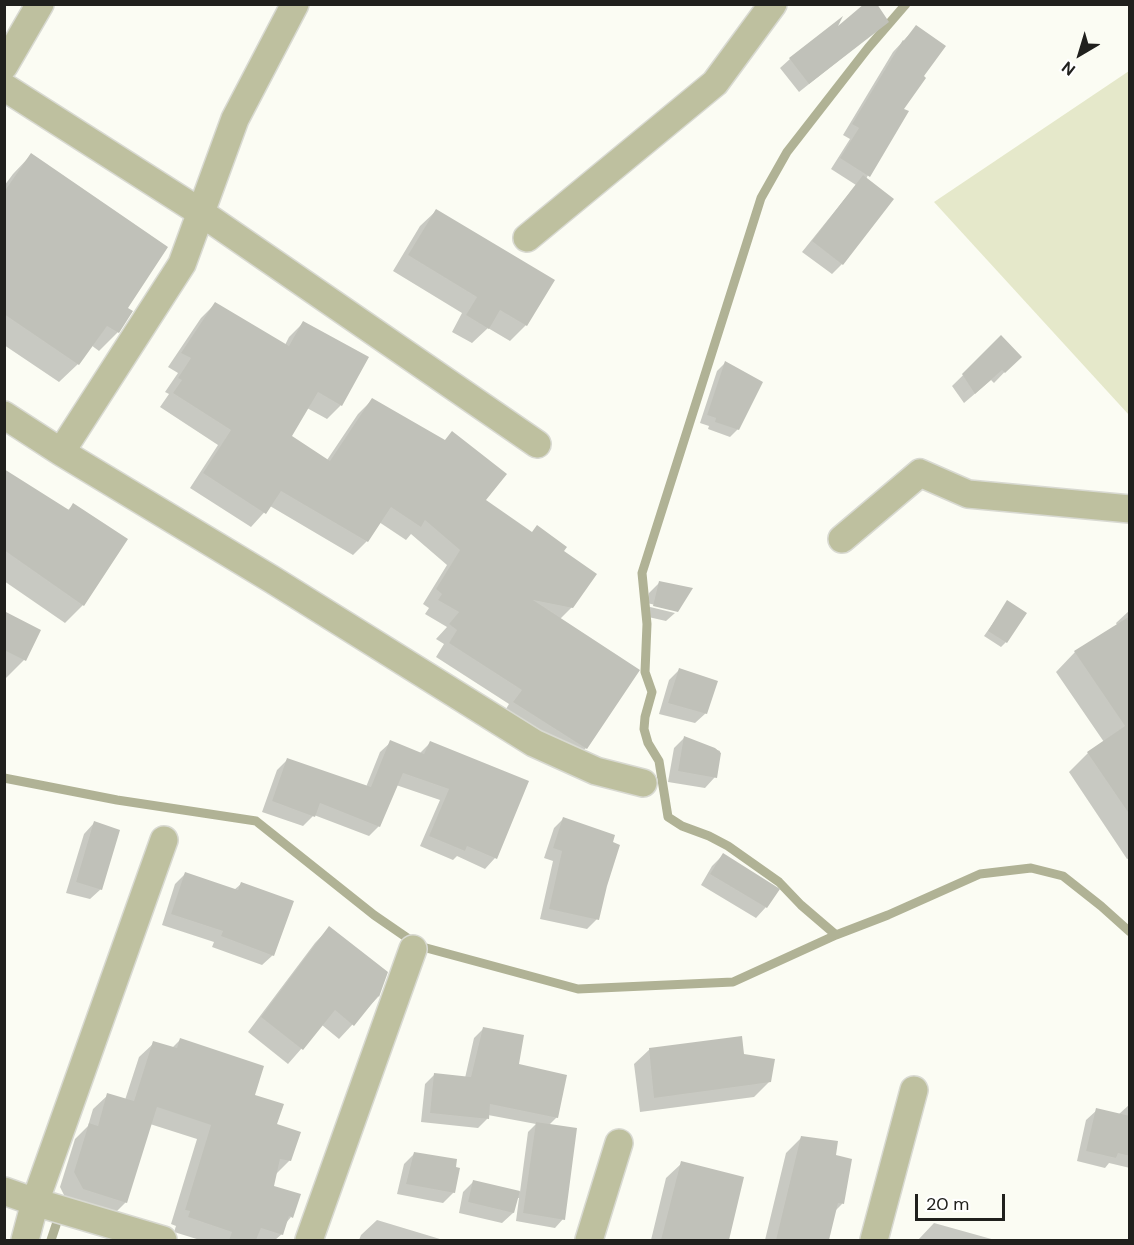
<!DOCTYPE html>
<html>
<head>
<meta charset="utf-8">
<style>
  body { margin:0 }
  #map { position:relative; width:1134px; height:1245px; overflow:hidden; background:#fbfcf3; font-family:"DM Sans",sans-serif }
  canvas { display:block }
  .frame { position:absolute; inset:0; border:6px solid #20201d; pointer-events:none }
  .north { position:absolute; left:1050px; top:24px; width:60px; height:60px; -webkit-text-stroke:4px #fff; paint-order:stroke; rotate:218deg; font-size:16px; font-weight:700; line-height:24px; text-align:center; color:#20201d }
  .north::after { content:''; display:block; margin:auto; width:21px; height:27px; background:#20201d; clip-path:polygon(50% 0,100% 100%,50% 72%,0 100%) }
  .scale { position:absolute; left:915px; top:1194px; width:90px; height:27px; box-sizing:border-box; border:3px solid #20201d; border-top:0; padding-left:8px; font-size:18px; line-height:21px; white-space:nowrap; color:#20201d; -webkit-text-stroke:4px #fff; paint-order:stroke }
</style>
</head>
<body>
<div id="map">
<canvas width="1134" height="1245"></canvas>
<div class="frame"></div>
<div class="north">N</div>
<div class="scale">20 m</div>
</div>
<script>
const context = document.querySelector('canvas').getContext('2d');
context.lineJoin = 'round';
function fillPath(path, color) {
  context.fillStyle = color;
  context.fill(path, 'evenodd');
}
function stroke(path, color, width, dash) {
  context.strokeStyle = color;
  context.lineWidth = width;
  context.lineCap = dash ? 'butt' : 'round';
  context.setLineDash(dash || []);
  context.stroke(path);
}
fillPath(new Path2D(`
  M1129 71V415L934 202Z`), '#e5e8ca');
fillPath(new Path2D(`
  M886 23 799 92 780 68 790 59 833 31Z
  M916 27 922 76 902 109 866 179 842 264 832 274 802 252 856 185 831 169 850 139 843 135 893 52Z
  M31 155 126 309 131 312 118 332 99 351 91 345 78 364 59 382 4 345V186L13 174Z
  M436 211 553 281 526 325 510 341 488 328 472 343 452 332 462 313 393 271 420 226Z
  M215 304 285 345 289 337 303 323 341 405 327 419 307 408 290 437 327 460 358 414 372 400 484 500 531 534 562 551 572 607 560 619 638 670 586 748 572 762 501 717 509 704 436 657 444 644 436 639 447 627 425 614 429 608 423 604 447 565 411 534 406 540 379 522 367 541 353 555 270 506 251 527 190 488 218 445 160 407 169 394 165 392 178 373 168 367 201 318Z
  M1001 338 1019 357 994 383 991 380 964 403 952 386Z
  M725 363 738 429 730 437 708 429 709 426 700 423 717 371Z
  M4 471 67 511 73 505 83 605 65 623 4 581Z
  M659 583 676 610 647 603 649 593Z
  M1008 602 1006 642 1001 647 984 636Z
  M646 606 675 613 666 621 644 616Z
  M1130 610V858L1127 859 1069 772 1088 753 1104 742 1056 672 1075 652 1117 625 1116 623Z
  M4 613 39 630 24 660 6 678 4 677Z
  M679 670 706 713 695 723 659 714 669 680Z
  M684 738 720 751 715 777 705 788 668 782 674 748Z
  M391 742 419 754 430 743 527 782 495 858 485 869 457 856 453 860 420 846 440 800 396 785 379 826 369 836 314 815 303 826 262 812 277 770 287 760 366 787 380 752Z
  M564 818 597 919 587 929 540 919 553 861 544 858 554 828Z
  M94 823 101 889 90 899 66 893 84 834Z
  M723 855 766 907 756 918 701 885 712 866Z
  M185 874 234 890 241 884 273 955 262 965 212 947 214 942 162 925 175 884Z
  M329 928 386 972 378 997 339 1039 322 1025 288 1064 248 1032 315 943Z
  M483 1029 517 1066 557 1117 549 1125 563 1219 555 1228 516 1221 519 1198H517L513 1213 502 1223 459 1213 463 1192 474 1181 520 1192 528 1132 536 1124 488 1115 487 1119 478 1128 421 1122 425 1084 435 1074 465 1078 474 1038Z
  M180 1040 253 1096 275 1124 290 1160 275 1175 272 1187 291 1217 286 1223 282 1234 275 1240H200L174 1232 176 1226 171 1224 197 1139 150 1124 126 1202 111 1217 68 1203 60 1187 75 1139 88 1126 93 1109 108 1095 125 1100 139 1057 154 1043 172 1048Z
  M650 1049 742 1056 769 1082 754 1097 640 1112 634 1064Z
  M1130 1104V1168L1109 1163 1105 1168 1077 1161 1086 1120 1097 1110 1118 1115Z
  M801 1138 834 1156 842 1204 835 1211 827 1240H765L786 1153Z
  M414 1154 454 1192 443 1203 397 1194 404 1164Z
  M682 1163 742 1178 727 1240H651L666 1178Z
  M377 1220 440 1239 439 1240H359L361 1235Z
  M934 1223 995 1240H918Z`), '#0003');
stroke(new Path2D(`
  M4 778 117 800 256 821 374 915 419 946 578 989 733 982 836 935 888 915 980 874 1031 868 1063 876 1101 906 1130 932
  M836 935 801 905 779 882 728 846 709 836 682 826 668 817 659 761 648 743 644 729 645 717 652 692 645 672 647 624 642 573 761 198 787 152 868 48 906 4
  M51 1240 56 1225`), '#b0b295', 9);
fillPath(new Path2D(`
  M864 4H877L889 22 809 84 789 58 843 16 838 26Z
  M916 25 946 46 924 76 926 78 904 109 909 111 870 177 840 158 859 128 852 124 903 40 904 41Z
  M31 153 168 247 128 308 133 311 119 333 107 326 79 365 4 314V192Z
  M863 175 894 199 843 265 812 241Z
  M436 209 555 280 527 326 500 310 489 329 466 315 477 297 408 255Z
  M215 302 289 346 303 321 369 357 342 406 318 392 292 436 330 461 372 398 445 440 452 431 507 474 486 500 532 532 537 525 567 547 564 551 597 574 573 608 533 600 640 670 587 749 513 702 522 690 449 643 457 630 449 624 459 612 438 600 442 594 436 589 460 550 425 520 421 527 391 507 368 542 281 491 266 514 203 473 231 430 173 393 182 380 178 378 191 358 181 353Z
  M1001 335 1022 357 1005 373 1002 370 975 394 962 374Z
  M725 361 763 382 739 430 715 422 716 418 707 415Z
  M4 469 69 510 73 503 128 539 84 606 4 550Z
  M659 581 693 588 678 612 653 606Z
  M1007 600 1027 613 1007 643 988 631Z
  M4 611 41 630 26 661 4 650Z
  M1130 616V815L1087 752 1125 726 1074 651Z
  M679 668 718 681 707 714 668 703Z
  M684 736 715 748 721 753 717 778 678 771Z
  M390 740 424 754 430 741 529 781 497 859 467 846 465 851 429 836 449 789 403 773 380 827 320 803 315 817 272 801 287 758 371 787Z
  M563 817 615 835 613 842 620 845 607 886 599 920 549 909 562 851 553 848Z
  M94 821 120 830 102 890 76 882Z
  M723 853 780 889 767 908 710 874Z
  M185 872 238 890 241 882 294 901 274 956 221 936 223 931 171 914Z
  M329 926 388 972 379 997 378 996 354 1026 335 1010 303 1050 261 1017Z
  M483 1027 524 1035 519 1064 567 1075 558 1118 490 1104 489 1119 430 1113 434 1073 471 1077Z
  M742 1036 744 1054 775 1059 771 1082 654 1098 649 1048Z
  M180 1038 264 1066 255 1095 284 1104 277 1124 301 1132 291 1161 280 1159 274 1186 301 1194 293 1218 289 1216 283 1235 261 1228 256 1240H229L232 1232 188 1217 190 1211 185 1210 211 1125 157 1107 127 1203 83 1189 74 1172 89 1123 98 1126 107 1093 134 1101 153 1041 177 1048Z
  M1096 1108 1130 1116V1156L1118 1153 1116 1158 1086 1151Z
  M536 1122 577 1128 565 1220 523 1213Z
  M801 1136 838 1141 836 1155 852 1159 844 1204 838 1203 829 1240H776Z
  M414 1152 457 1159 456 1167 460 1168 455 1193 406 1184Z
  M681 1161 744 1177 729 1240H661Z
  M473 1180 520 1191 514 1213 468 1202Z`), '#c0c1b9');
const minor = new Path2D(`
  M4 66 40 4
  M4 87 200 212 537 444
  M527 238 715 83 773 4
  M4 415 61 452 273 580 534 743 596 771 643 783
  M61 452 182 264 235 119 295 4
  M842 539 920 473 968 494 1130 509
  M4 1191 35 1202 163 1240
  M25 1240 35 1202 164 840
  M309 1240 413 949
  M589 1240 619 1143
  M874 1240 914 1090`);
stroke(minor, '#d8d9d1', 30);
stroke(minor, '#bec09f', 27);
</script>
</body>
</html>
